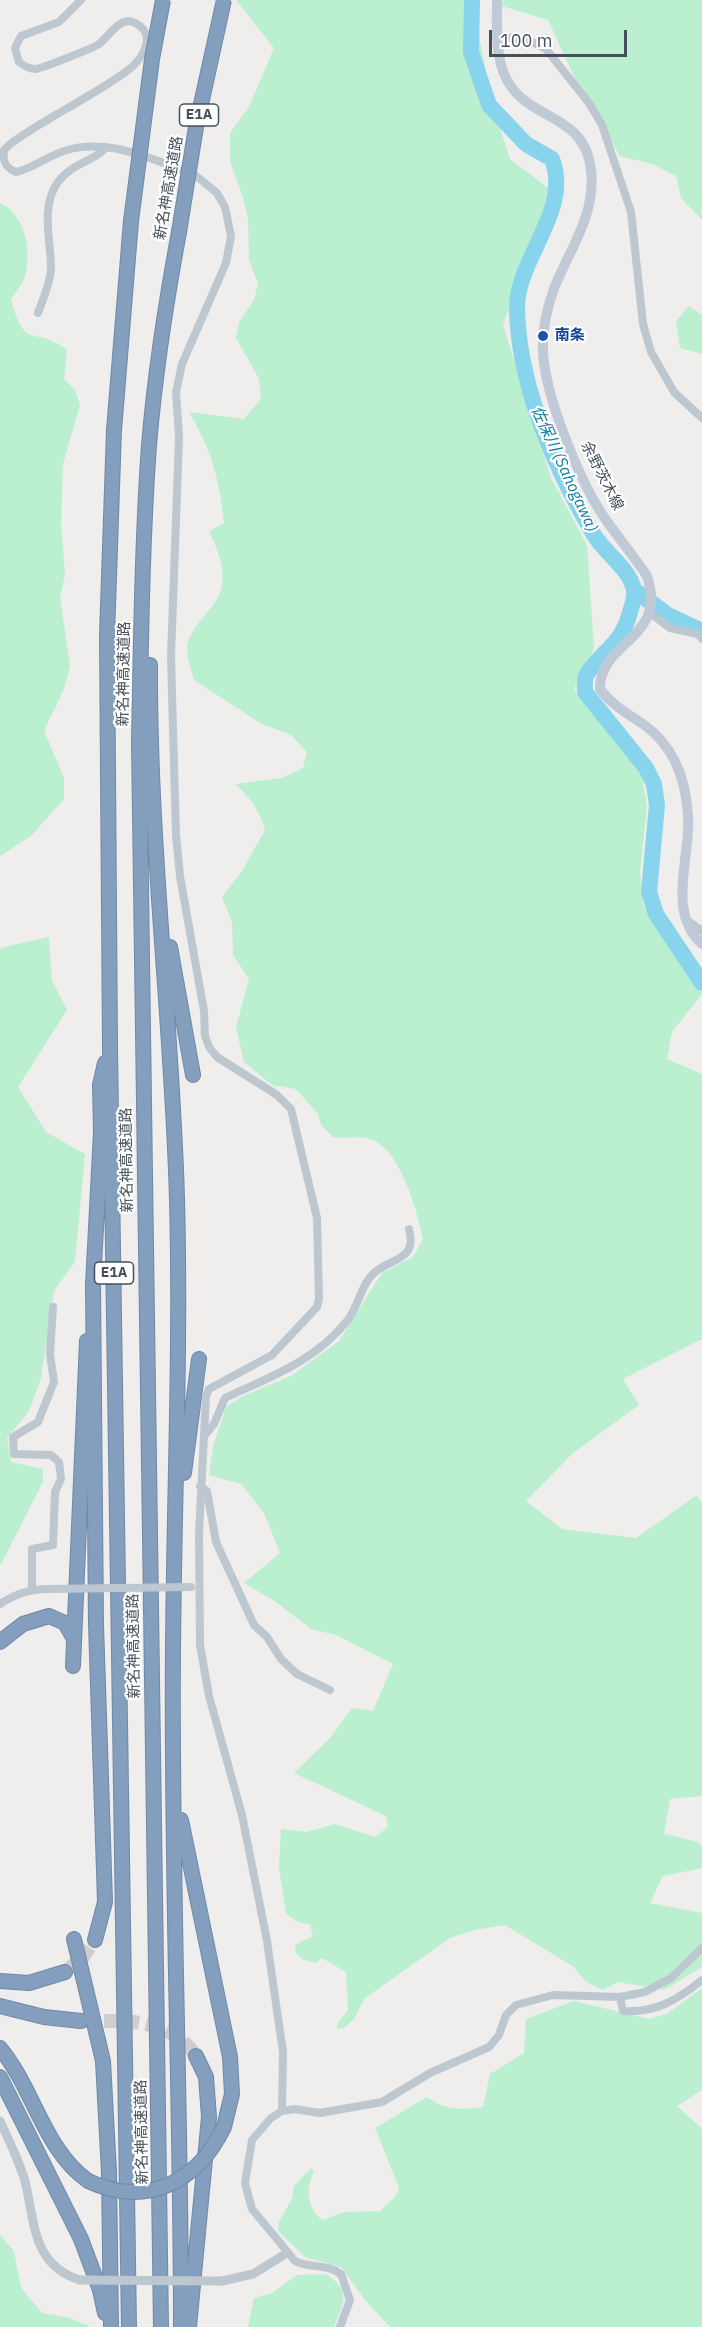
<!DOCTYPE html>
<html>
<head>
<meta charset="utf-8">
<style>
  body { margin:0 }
  #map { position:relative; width:702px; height:2327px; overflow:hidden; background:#f0eded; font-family:"IBM Plex Sans",sans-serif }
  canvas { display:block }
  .scale { position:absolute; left:489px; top:30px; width:138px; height:27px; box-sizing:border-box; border:3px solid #45505b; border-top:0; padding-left:8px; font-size:18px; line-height:21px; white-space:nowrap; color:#45505b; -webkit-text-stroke:4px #fff; paint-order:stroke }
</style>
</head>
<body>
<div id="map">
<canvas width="702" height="2327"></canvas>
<div class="scale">100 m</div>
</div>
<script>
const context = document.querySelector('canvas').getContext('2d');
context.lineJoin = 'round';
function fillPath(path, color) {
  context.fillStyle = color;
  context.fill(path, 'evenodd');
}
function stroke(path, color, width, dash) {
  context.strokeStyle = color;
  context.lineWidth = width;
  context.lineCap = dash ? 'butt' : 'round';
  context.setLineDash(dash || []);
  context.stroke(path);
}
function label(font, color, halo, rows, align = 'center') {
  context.font = font + ' "IBM Plex Sans","Noto Sans JP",sans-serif';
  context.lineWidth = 4.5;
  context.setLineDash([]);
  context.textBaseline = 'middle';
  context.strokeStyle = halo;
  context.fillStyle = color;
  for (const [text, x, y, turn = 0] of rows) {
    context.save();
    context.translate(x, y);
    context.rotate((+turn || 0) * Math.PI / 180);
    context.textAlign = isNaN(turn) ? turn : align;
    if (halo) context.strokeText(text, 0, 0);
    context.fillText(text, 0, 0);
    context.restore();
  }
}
fillPath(new Path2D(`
  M236 0H472L492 103 510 159 551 190 503 325 551 478 587 545 594 649 574 689 642 776 647 807 640 872 643 905 702 994 672 1032 667 1059 702 1074V1339L623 1379 639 1405 573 1453 526 1501 562 1529 636 1538 697 1495 702 1504V1796L670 1799 664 1834 698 1842 702 1846V1868L663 1876 650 1903 702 1913V1967L664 1990 618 1982 603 1990 586 1982 574 1967 505 1925 474 1930 450 1938 365 1998 354 2019 344 2028 337 2029 338 2023 348 2010 346 1972 322 1958 316 1963 302 1959 296 1953 295 1945 313 1936 310 1925 296 1921 286 1913 279 1868 281 1829 306 1832 335 1824 375 1837 388 1827 386 1816 294 1773 331 1737 352 1708 373 1711 393 1664 336 1635 311 1629 276 1602 244 1583 280 1553 264 1513 241 1484 209 1475 213 1447 226 1407 243 1396 291 1376 339 1341 382 1273 413 1257 423 1239C417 1210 399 1143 366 1138 355 1136 344 1139 333 1137L321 1125 318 1114 296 1089 272 1085 244 1062 236 1027 249 979 233 955 232 922 222 897 242 871 265 830C259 810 251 798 235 784L282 778 303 768 307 752 291 735 262 724 194 680C191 668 184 651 189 639 195 623 210 612 218 597 229 576 218 550 209 531L224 523C219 478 212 451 189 412L244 419 261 399 259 379 236 338 239 322 254 300 258 284 249 260 248 219 243 198 230 161V133L249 107 274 48Z
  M503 0H702V220L681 198 676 176 652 164 620 156 578 85 548 20 502 6Z
  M0 203C25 214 33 253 24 279 21 286 15 293 11 299 25 354 35 324 67 350L64 379 75 390 80 405 63 464 61 524 65 575 60 597 70 666 64 689 44 731 64 778V799L31 836 0 856Z
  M689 306 702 315V354L680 348 676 321Z
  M49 937 52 981 67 1010 18 1087 46 1132 85 1154 75 1262 54 1291 41 1378 29 1411 7 1438 11 1462 43 1469V1482L0 1566V948Z
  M702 1988V2090L677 2106 702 2129V2327H390L365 2300 341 2267 305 2257 278 2231 279 2222 292 2199 294 2186 311 2168 314 2172C305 2189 307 2207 322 2220L345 2212 380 2211 395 2197 399 2188 375 2128 427 2097C446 2111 461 2110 483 2107L490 2074 524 2053 526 2019 574 2001 649 2019 667 2014Z
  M0 2235 14 2251 21 2288 42 2313 70 2318 91 2327H0Z
  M325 2274C352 2290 344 2302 334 2327H248L254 2298 272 2293 297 2275Z`), '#baefd0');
stroke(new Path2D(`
  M472 0 471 52 489 105 526 144 552 159C572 212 516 258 517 310 519 388 555 468 594 535 605 553 630 569 634 590 635 596 632 606 630 612 622 645 603 649 587 674 584 678 585 686 585 692L646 768 654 784 657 805 649 892 656 914 702 983
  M637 592 668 615 702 631`), '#87d4ec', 16);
stroke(new Path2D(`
  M65 1972 83 1957 95 1940
  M83 2021C126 2021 169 2017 196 2056`), '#ceced0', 14, [14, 7]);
const motorway = new Path2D(`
  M150 665C149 843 172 1021 177 1199 181 1349 174 1500 173 1650 171 1876 181 2101 181 2327
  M170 947 193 1075
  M184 1473 199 1359
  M0 1642 23 1624 49 1616 65 1623 73 1637
  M73 1666 87 1341
  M181 1820 230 2057 232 2094 224 2127
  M74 1939 103 2061 109 2172 111 2327
  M95 1940 105 1902 96 1624 93 1285 101 1132 100 1085 105 1063
  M0 1981 29 1983 65 1972
  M0 2006 44 2017 81 2021
  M0 2048C34 2089 44 2150 88 2181
  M0 2077 81 2239 100 2290 105 2313
  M129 2327 110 1047 107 635 114 430 131 221
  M161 2327 139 742C141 643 142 543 149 445 155 373 166 302 179 232
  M189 2327 209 2117 206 2077 196 2056`);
stroke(motorway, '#6f89a9', 16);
stroke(new Path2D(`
  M81 0 59 22 21 36 15 48 19 62C24 66 29 69 36 69 42 68 94 48 99 44 111 35 122 11 140 26 157 40 139 62 127 71 90 98 47 117 10 144L4 150C2 162 6 168 16 172 34 168 49 155 67 150 110 138 155 160 195 175L217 193 225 207 231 236 226 263 182 364 176 392 179 437 171 657 176 835 180 876 204 1011 205 1036 209 1047 217 1057 277 1095 291 1109 317 1218 319 1299 317 1307 272 1355 209 1389 206 1396 199 1534 200 1645 209 1696 242 1815 267 1941 283 2052 282 2111
  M497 35 532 42 546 49 589 103 602 125 631 212 643 324 651 352 674 392 702 418
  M38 313C43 299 50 284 51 269 51 240 40 207 58 182 73 162 96 161 106 147
  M649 612 670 628 698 634 702 639
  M688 921 702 931
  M205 1435 214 1424 225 1398C270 1377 315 1361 347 1321 358 1308 361 1284 374 1273 391 1258 418 1260 409 1229
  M200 1486 207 1491 216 1542 254 1625 267 1637 281 1659 297 1674 330 1690
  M32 1589V1549L53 1545 55 1492 61 1479 59 1462 51 1455 14 1454 13 1437 38 1422 54 1382 50 1354 53 1307
  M0 1604C16 1594 29 1589 48 1589
  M620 1997 623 2011C656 2013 677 2000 702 1980
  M340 2327 350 2300 341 2274C326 2263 310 2269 295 2261L252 2209 245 2183 252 2140 271 2118 282 2111 295 2109 320 2113 382 2102 430 2073 489 2047 499 2035 506 2015 516 2005 553 1995 620 1997 645 1992 671 1978 702 1948`), '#bdc7d0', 8);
stroke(new Path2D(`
  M0 2121C9 2141 19 2160 25 2181 35 2222 32 2265 80 2280
  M222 2281 253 2274 287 2253`), '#bdc7d0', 9);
stroke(new Path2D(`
  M497 0C497 28 494 65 512 88 537 121 585 116 591 170 596 214 571 247 555 286 547 307 542 329 543 352 545 395 578 477 602 514 616 535 633 555 647 576 668 640 600 640 600 689 612 705 626 713 643 724 673 745 686 779 688 816 691 857 666 912 702 944`), '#c0cad7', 10);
stroke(motorway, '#849ebd', 14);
const motorwayBridge = new Path2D(`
  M131 221 152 59 163 0
  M179 232 196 127 224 0
  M88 2181C146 2208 197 2183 224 2127`);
stroke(motorwayBridge, '#6f89a9', 16, []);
stroke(new Path2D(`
  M48 1589 191 1587`), '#bdc7d0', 8);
stroke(new Path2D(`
  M80 2280 222 2281`), '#bdc7d0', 9);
stroke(motorwayBridge, '#849ebd', 14);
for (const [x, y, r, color] of [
  [543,336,6,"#1a4fb4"]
]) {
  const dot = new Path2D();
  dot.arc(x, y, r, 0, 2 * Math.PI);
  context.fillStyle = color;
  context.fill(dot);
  stroke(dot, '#fff', 2);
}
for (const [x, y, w] of [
  [199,115,39],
  [114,1273,39]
]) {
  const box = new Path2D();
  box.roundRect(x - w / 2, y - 11, w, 22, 4.5);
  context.fillStyle = '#fff';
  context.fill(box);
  stroke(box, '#45505b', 1.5);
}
label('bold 14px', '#45505b', null, [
  ["E1A",199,115],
  ["E1A",114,1273]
]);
label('15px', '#45505b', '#fff', [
  ["新名神高速道路",169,188,-80],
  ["余野茨木線",602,476,63],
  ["新名神高速道路",124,674,-89],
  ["新名神高速道路",127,1160,-91],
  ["新名神高速道路",134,1646,-91],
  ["新名神高速道路",142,2132,-91]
]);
label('bold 15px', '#164399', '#fff', [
  ["南条",555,336]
], 'left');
label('italic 16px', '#0b7da1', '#fff', [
  ["佐保川 (Sahogawa)",564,469,65]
]);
</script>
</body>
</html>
